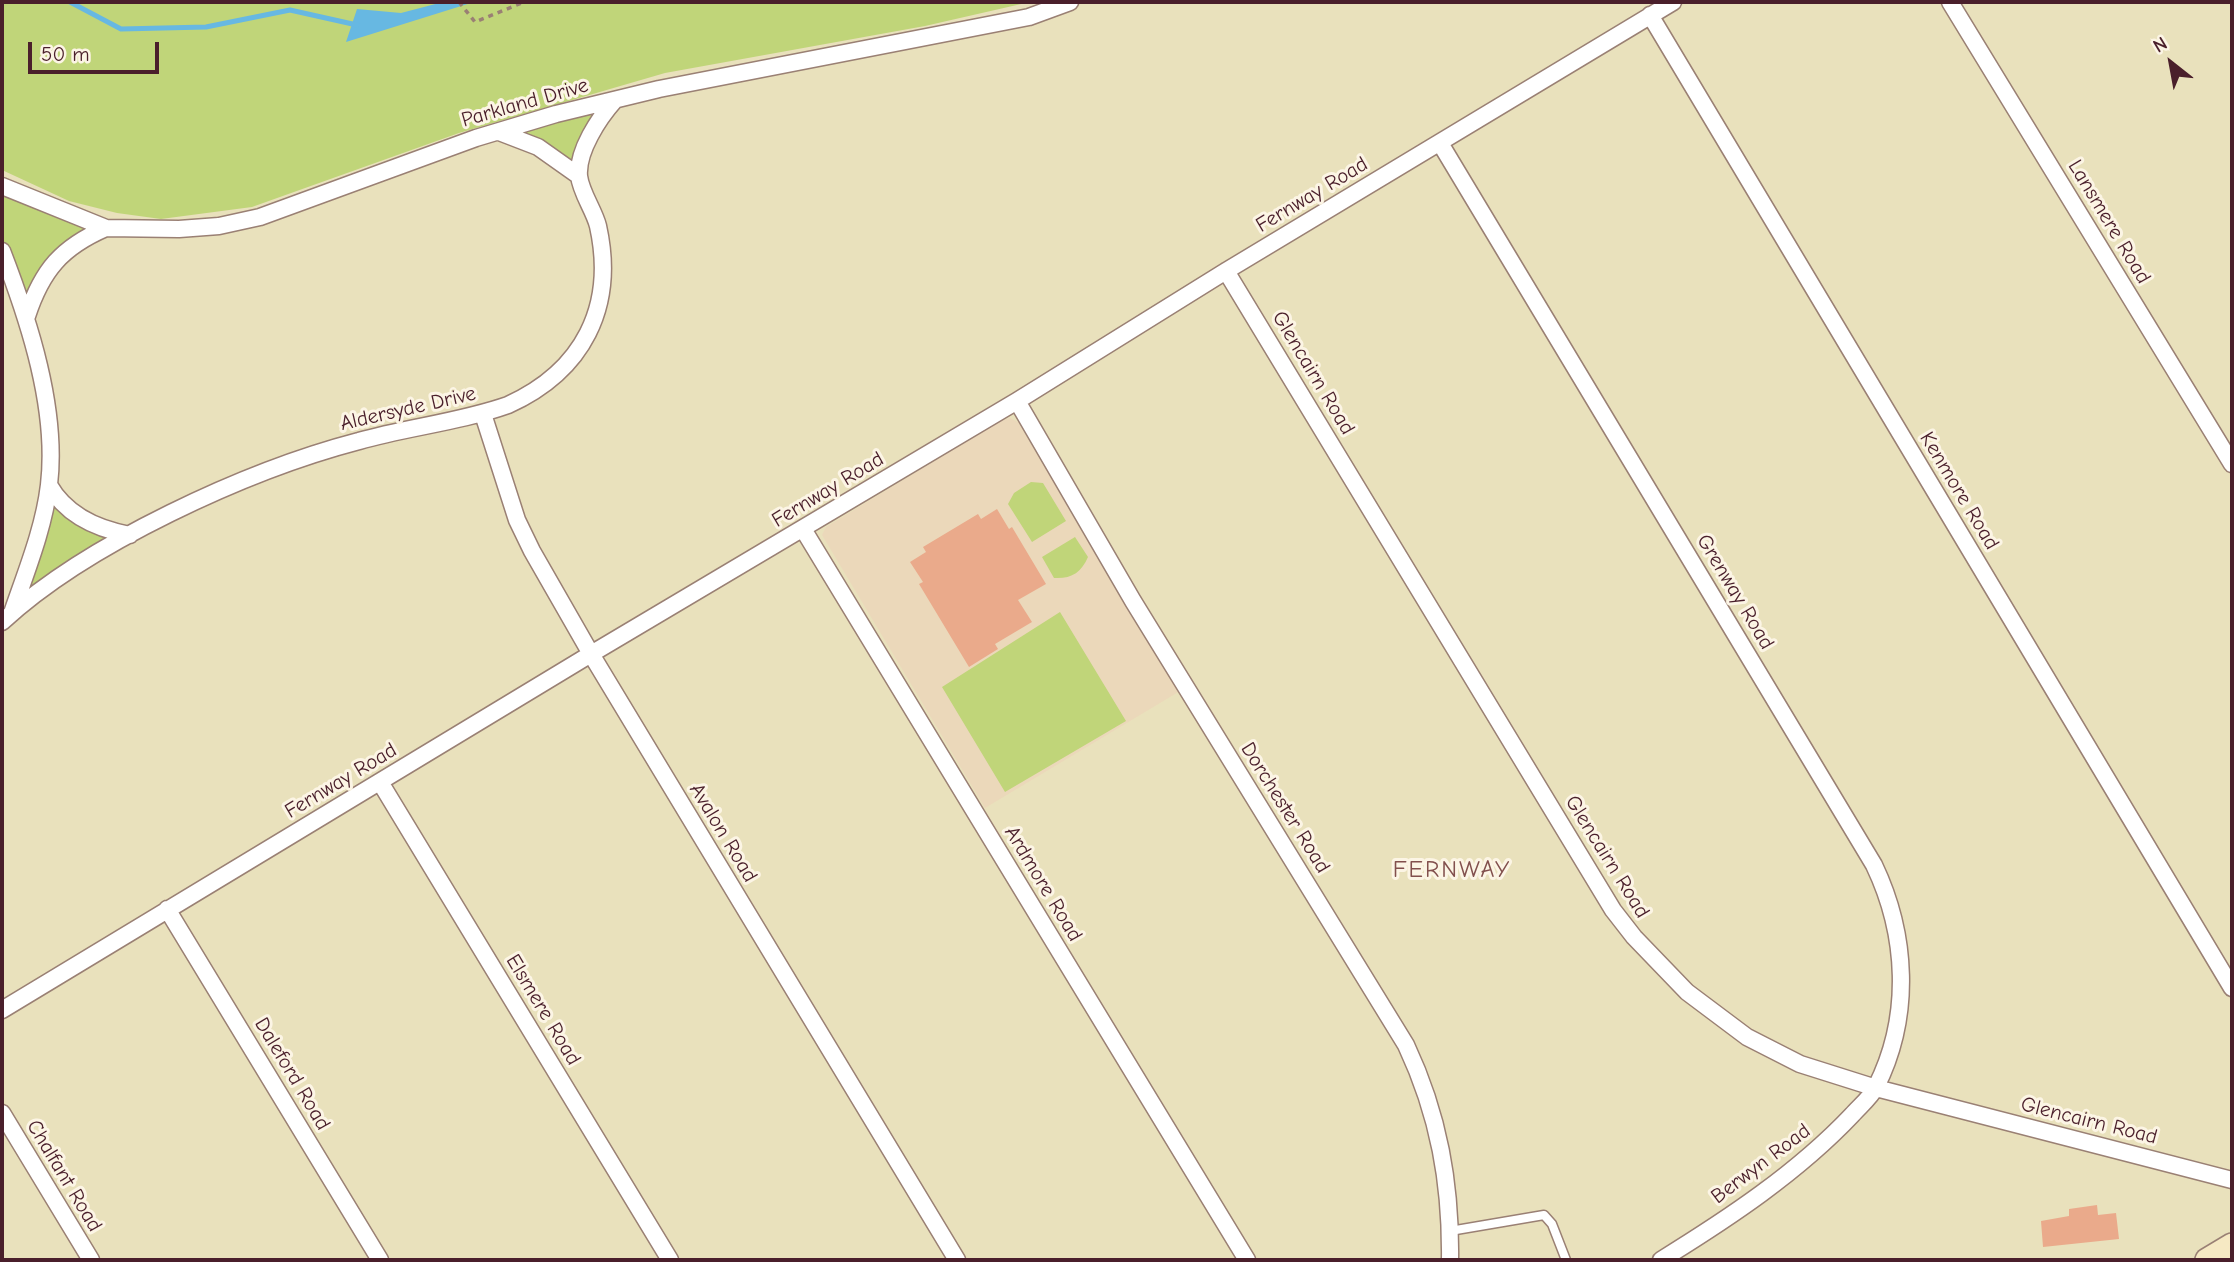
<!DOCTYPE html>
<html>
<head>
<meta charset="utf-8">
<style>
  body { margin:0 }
  #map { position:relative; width:2234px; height:1262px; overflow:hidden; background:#e9e1bc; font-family:"Comic Neue",sans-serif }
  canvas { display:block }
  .frame { position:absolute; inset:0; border:4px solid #4a1f2b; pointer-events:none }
  .north { position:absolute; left:2136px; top:28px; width:70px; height:70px; -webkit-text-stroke:5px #fcf5e5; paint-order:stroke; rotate:329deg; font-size:19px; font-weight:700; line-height:28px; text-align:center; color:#4a1f2b }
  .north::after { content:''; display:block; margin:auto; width:24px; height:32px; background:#4a1f2b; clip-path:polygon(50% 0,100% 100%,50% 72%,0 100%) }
  .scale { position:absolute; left:28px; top:42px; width:131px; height:32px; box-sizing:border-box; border:4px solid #4a1f2b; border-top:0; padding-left:9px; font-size:21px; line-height:24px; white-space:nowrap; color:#4a1f2b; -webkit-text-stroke:5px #fcf5e5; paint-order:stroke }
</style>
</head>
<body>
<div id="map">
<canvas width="2234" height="1262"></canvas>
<div class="frame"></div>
<div class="north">N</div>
<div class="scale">50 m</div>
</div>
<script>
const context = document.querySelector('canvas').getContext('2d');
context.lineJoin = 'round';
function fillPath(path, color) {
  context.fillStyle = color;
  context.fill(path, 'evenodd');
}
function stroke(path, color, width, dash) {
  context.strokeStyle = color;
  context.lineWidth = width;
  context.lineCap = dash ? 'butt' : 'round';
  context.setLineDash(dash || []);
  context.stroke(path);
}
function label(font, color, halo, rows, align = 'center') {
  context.font = font + ' "Comic Neue",sans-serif';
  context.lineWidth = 6;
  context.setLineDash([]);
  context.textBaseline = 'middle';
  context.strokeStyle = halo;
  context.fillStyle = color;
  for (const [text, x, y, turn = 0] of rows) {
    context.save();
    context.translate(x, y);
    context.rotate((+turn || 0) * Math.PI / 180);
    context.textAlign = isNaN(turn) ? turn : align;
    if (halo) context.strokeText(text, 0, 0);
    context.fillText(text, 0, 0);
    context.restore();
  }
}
fillPath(new Path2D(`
  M1010 418 1018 422 1180 691 985 808 822 535 826 527 1000 421Z`), '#ebd8ba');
fillPath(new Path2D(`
  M2 2H1030L925 26 665 73 459 133 252 207 161 219 117 213 69 201 2 170Z
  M615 100 579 176 499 132Z
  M2 186 106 228 78 240 27 316 2 251Z
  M1031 482 1043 483 1066 521 1032 542 1008 504 1014 493Z
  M55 495 116 532 12 613Z
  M1075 537 1088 557C1081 573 1071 579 1054 578L1042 557Z
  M1060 612 1126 721 1005 792 942 687Z`), '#c0d579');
fillPath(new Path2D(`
  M443 2H474L346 42 357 9 401 13Z`), '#67b8e2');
stroke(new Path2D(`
  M70 2 121 29 206 27 290 10 357 25`), '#67b8e2', 5);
fillPath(new Path2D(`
  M997 509 1009 529 1012 527 1046 584 1018 600 1032 622 995 644 998 649 969 667 919 584 923 582 910 562 926 552 923 547 978 514 981 519Z
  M2097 1205 2098 1215 2116 1213 2119 1239 2043 1247 2041 1221 2069 1216V1209Z`), '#eaaa8b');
const service = new Path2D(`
  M1450 1231 1544 1215 1552 1224 1566 1260`);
const minor = new Path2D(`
  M1950 2 2232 464
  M1650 15 2232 988
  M499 132 538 147 579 176
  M1440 143 1874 865C1907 934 1912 1016 1876 1087 1871 1097 1860 1106 1852 1115 1797 1173 1729 1218 1661 1260
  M2 186 106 228 179 229 219 226 260 217 476 138 556 114 659 89 1029 17 1070 2
  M2 251C29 321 58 409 49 485 44 528 26 572 12 613
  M1226 271 1613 910 1634 937 1687 992 1747 1037 1800 1064 1876 1088 2232 1180
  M27 316C42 270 62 247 106 228
  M1017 401 1133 601 1406 1045C1439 1115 1451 1184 1450 1260
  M483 414 517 520 532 551 591 654 957 1260
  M49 485C66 515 97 529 130 535
  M803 529 1247 1260
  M2 622C86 544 248 470 359 441 408 427 460 422 508 405 583 371 616 307 598 226 594 210 581 193 579 176 577 151 599 118 615 100
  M380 782 670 1260
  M167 909 380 1260
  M2 1010 591 654 1017 401 1226 271 1673 2
  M2 1113 91 1260`);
const secondary = new Path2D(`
  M2207 1260 2232 1245`);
stroke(service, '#9a8074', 11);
stroke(minor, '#9a8074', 19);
stroke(secondary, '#9a8074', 26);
stroke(new Path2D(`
  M459 2 475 22 524 2`), '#9a8074', 3.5, [5, 5]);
stroke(service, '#fff', 8);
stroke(minor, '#fff', 16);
stroke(secondary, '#f6e9c3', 23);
label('21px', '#4a1f2b', '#fcf5e5', [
  ["Parkland Drive",525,103,-16],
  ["Fernway Road",1312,195,-31],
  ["Lansmere Road",2109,222,59],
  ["Glencairn Road",1313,373,59],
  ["Aldersyde Drive",408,409,-13],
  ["Fernway Road",828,490,-31],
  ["Kenmore Road",1959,491,59],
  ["Grenway Road",1735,592,59],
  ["Fernway Road",341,781,-31],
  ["Dorchester Road",1285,808,58],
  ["Avalon Road",723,833,59],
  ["Glencairn Road",1607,857,58],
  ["Ardmore Road",1043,884,59],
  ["Elsmere Road",543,1010,59],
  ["Daleford Road",292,1074,59],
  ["Glencairn Road",2089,1121,14],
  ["Berwyn Road",1761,1164,-37],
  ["Chalfant Road",64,1176,59]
]);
context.letterSpacing = '2px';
label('24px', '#82504d', '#fcf5e5', [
  ["FERNWAY",1452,870]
]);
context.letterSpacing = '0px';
</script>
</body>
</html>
